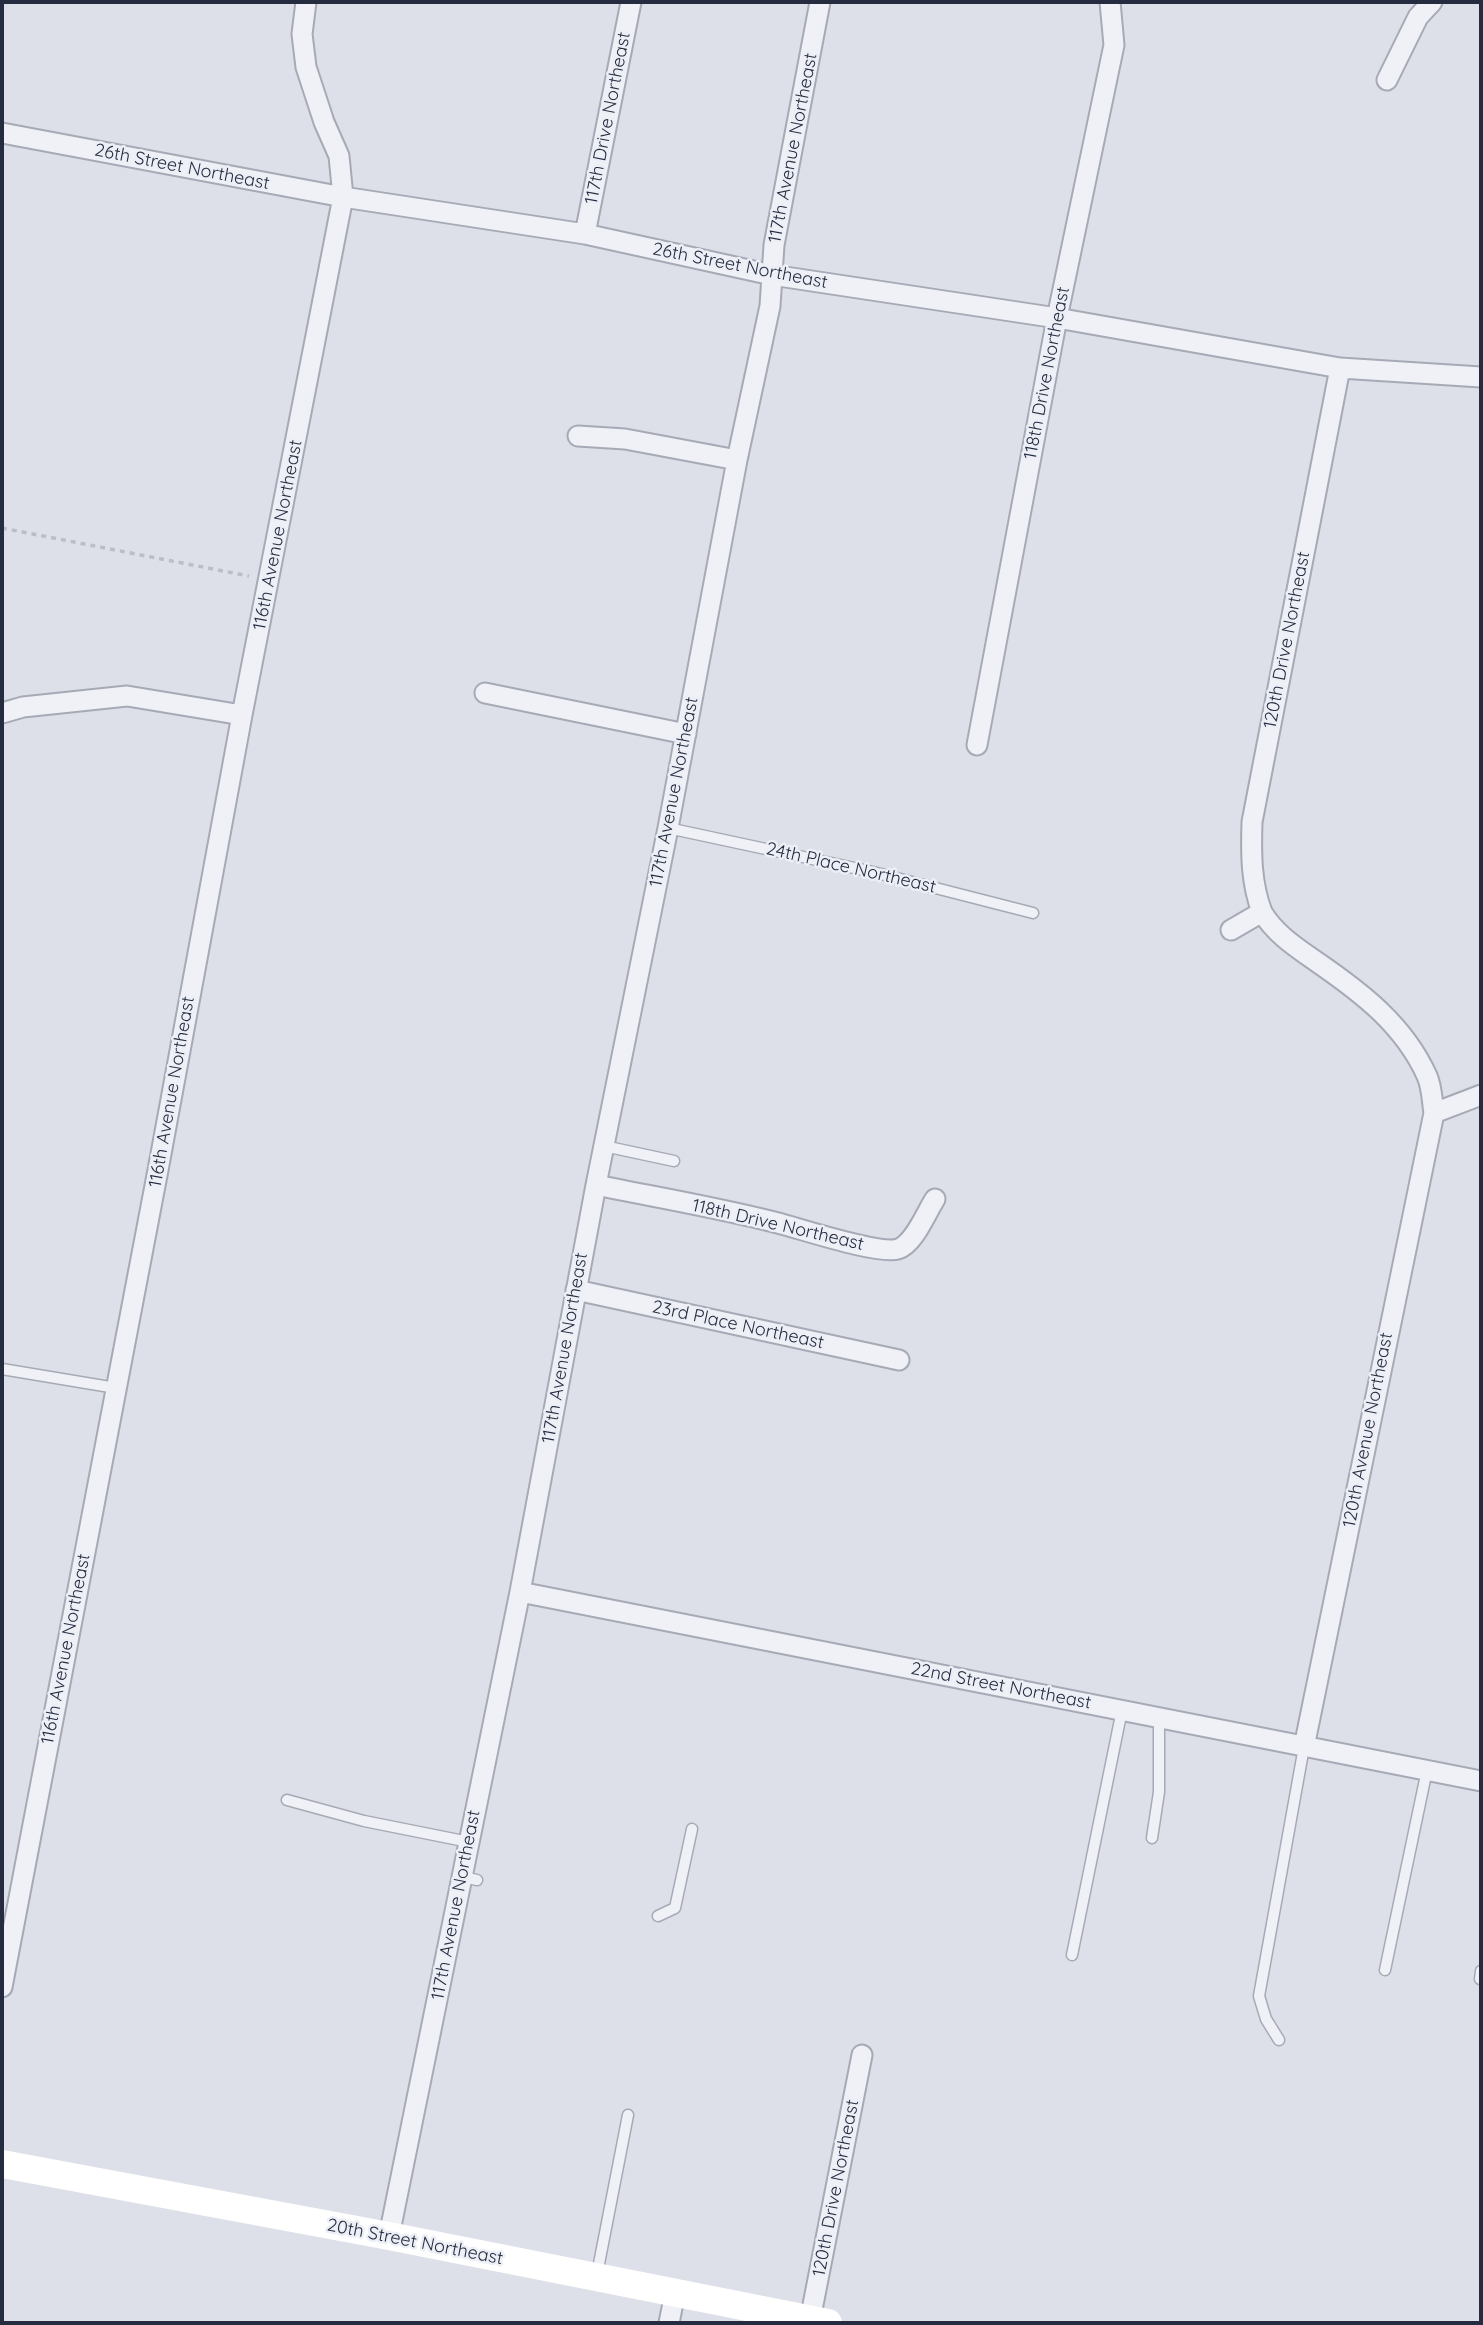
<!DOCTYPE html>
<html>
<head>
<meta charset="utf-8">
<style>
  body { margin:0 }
  #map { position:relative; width:1483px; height:2325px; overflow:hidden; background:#dde0e8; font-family:Quicksand,sans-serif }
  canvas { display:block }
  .frame { position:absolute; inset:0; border:4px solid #252c40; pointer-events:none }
</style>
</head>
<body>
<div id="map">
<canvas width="1483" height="2325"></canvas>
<div class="frame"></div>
</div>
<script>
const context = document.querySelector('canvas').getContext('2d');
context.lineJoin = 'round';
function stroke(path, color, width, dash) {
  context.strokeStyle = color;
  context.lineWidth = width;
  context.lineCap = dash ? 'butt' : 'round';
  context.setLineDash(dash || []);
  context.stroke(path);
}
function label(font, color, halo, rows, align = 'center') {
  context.font = font + ' Quicksand,sans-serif';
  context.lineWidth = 5;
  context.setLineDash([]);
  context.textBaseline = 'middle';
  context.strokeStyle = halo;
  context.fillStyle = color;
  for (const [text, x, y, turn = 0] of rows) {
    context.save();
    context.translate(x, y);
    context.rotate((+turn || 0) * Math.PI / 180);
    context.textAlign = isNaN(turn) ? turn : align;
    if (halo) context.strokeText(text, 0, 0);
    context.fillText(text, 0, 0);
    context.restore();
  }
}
const lane = new Path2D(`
  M668 828 873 872 1033 913
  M604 1146 674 1161
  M2 1369 116 1388
  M287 1800 364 1821 469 1842
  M1152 1838 1159 1792V1717
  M462 1877 477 1880
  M658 1916 675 1908 692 1829
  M1072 1955 1122 1710
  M1385 1970 1427 1770
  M1480 1979 1481 1971
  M1279 2040 1266 2019 1259 1996 1304 1747
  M597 2274 628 2115`);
const street = new Path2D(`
  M1387 80 1418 17 1432 2
  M2 133 343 197 585 234 772 275 1057 318 1340 368 1481 377
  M585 234 631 2
  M578 436 625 439 737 460
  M485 693 686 734
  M2 713 23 707 127 696 242 715
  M977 745 1057 318 1114 45 1110 2
  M1262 912C1251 883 1251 854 1252 822L1340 368
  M1231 930 1262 912C1275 934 1297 948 1317 962 1362 993 1404 1025 1427 1076 1432 1087 1432 1101 1434 1113L1481 1095
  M596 1185C655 1197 715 1207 774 1222 799 1228 878 1255 898 1249 914 1244 926 1213 935 1199
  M576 1290 899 1360
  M520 1592 1481 1781
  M1304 1747 1434 1113
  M2 1987 158 1170 242 715 343 197 339 156 324 122 306 67 302 34 306 2
  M389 2236 520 1592 596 1185 668 828 737 460 770 306 774 245 820 2
  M810 2320 862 2055
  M669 2323 675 2293`);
stroke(lane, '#a6aab6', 13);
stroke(street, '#a6aab6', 23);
stroke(new Path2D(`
  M2 528 249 576`), '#bbbec7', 3.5, [5, 5]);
stroke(lane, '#f0f1f6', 10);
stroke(street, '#f0f1f6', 19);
stroke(new Path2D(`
  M2 2164 389 2236 828 2323`), '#fff', 28);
label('18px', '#252c40', '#eceff6', [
  ["117th Drive Northeast",608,118,-79],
  ["117th Avenue Northeast",793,148,-79],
  ["26th Street Northeast",182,167,11],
  ["26th Street Northeast",740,266,11],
  ["118th Drive Northeast",1047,373,-79],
  ["116th Avenue Northeast",278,535,-79],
  ["120th Drive Northeast",1287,640,-79],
  ["117th Avenue Northeast",674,792,-79],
  ["24th Place Northeast",851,868,13],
  ["116th Avenue Northeast",172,1092,-80],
  ["118th Drive Northeast",778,1225,13],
  ["23rd Place Northeast",738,1325,12],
  ["117th Avenue Northeast",565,1348,-80],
  ["120th Avenue Northeast",1368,1430,-79],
  ["116th Avenue Northeast",66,1649,-79],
  ["22nd Street Northeast",1001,1686,11],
  ["117th Avenue Northeast",456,1905,-79],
  ["120th Drive Northeast",836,2188,-79],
  ["20th Street Northeast",415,2242,11]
]);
</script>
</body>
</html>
